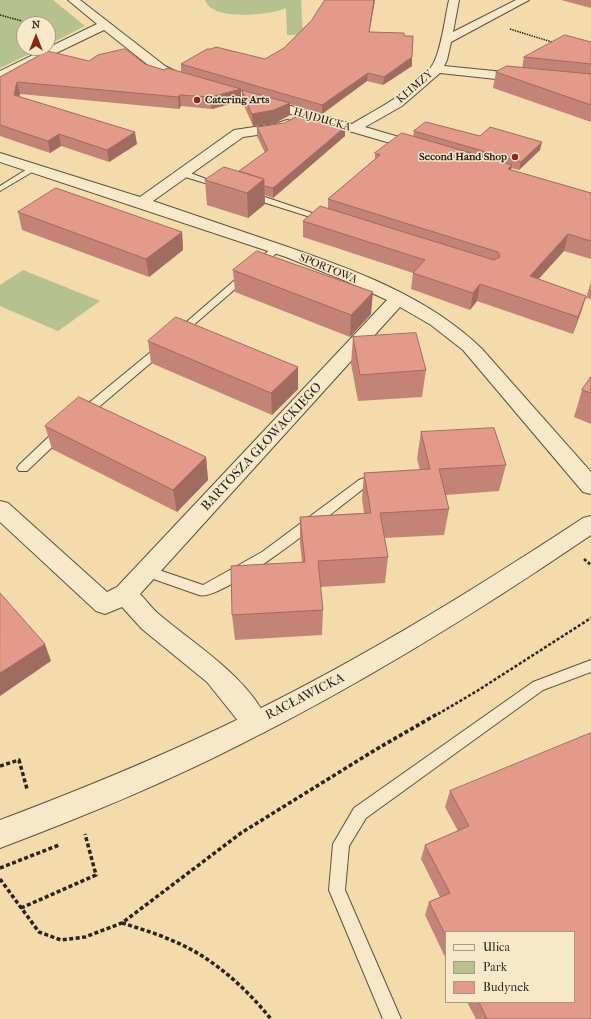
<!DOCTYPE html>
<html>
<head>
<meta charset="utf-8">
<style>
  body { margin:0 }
  #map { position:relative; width:591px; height:1019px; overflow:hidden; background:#f3dbac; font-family:"IM FELL French Canon",serif }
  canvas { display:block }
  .legend { position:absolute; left:445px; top:931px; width:130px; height:72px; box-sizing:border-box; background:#f7e8c9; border:1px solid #a69a82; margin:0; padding:5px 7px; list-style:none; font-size:12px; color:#2c2418 }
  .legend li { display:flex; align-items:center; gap:8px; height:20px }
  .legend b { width:20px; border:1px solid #a69a82 }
  .north { position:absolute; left:16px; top:16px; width:40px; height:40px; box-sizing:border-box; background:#f7e8c9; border:1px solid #a69a82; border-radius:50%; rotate:0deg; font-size:11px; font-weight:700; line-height:16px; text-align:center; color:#2c2418 }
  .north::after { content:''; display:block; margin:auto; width:14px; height:18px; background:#8f2418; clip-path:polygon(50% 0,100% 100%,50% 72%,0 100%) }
</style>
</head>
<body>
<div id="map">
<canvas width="591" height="1019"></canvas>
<ul class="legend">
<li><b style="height:5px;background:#f7e8c9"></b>Ulica</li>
<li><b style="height:11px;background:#b5c18e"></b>Park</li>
<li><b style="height:11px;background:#e39a8a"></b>Budynek</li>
</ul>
<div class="north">N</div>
</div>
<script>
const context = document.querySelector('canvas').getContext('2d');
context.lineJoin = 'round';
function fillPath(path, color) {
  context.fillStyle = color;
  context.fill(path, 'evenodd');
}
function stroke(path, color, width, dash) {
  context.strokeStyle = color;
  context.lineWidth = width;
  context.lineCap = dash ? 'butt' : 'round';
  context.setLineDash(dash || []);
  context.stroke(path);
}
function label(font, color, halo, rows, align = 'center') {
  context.font = font + ' "IM FELL French Canon",serif';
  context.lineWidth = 3;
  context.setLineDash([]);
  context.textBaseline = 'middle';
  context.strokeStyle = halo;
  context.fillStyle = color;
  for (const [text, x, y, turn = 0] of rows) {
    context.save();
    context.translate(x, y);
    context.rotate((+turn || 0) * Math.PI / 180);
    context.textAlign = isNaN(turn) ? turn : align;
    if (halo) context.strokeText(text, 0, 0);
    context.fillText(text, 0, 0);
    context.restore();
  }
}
fillPath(new Path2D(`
  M0 0H53L85 26 48 45V24H24V48H42L0 68Z
  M205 0H301L303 35H287L286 8C271 15 212 22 205 0Z
  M23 270 100 301 58 331 0 306V285Z`), '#b5c18e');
const service = new Path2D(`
  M32 166 39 168 0 191V186Z
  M179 171H185L225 186 221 188 179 175Z
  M247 193H253L330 219 329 221H323L247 197Z
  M276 246 279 247V251L182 335H176L174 333 176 331 273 247Z
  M162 345 166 346 167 348 166 350 87 417H79L78 414 79 411 158 346Z
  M62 427 66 428 68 431 66 434 27 471H19L17 468 19 465 58 428Z
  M377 473 381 474 383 477 381 480 367 486C343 504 223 603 199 595L142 575 141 571 142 567 147 566 203 585 262 552 359 480Z
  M591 660V672L543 690 366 818 349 846 345 890 401 1019H383L329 890 333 844 354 808 533 682Z`);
const minor = new Path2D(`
  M68 0H80L165 66 179 73 352 124C375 110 425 85 435 60 442 44 445 18 449 0H459L453 32 516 0H529L451 42 447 60 444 66 524 74 530 78 524 82 440 73 402 106 365 127 426 145 428 148 426 151 421 152 171 79 157 72 104 30 0 80V71L97 24Z
  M287 120 292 121 294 124 292 127 278 132 243 137 153 201C196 216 239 230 282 245 352 269 428 296 482 349L591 472V494L583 492 463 350 431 325 400 307 140 594C147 601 153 610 161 616 198 647 248 677 269 723L265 732 256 735 247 732 207 682 142 629 122 607 105 614 96 611 0 522V501L8 503 107 592 117 587 387 300 346 281 286 257 0 162V153L140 197 234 130 275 124Z`);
const tertiary = new Path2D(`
  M591 516V535C478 612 363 683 241 744 163 784 82 817 0 848V820C75 792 148 762 220 728 347 668 466 595 583 518Z`);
stroke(service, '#5e523d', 2);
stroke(minor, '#5e523d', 2);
stroke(tertiary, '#5e523d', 2);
stroke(new Path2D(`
  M0 15 22 21
  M510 29 555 43`), '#2c2418', 1.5, [1.5, 1]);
stroke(new Path2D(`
  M584 559 591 565
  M438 714 477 691 591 618`), '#2c2418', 2.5, [3, 2]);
stroke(new Path2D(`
  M0 766 19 760 27 789
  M0 868 59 845
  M0 879 39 932 61 940 85 937 122 923 241 833 375 750 439 713
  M21 908 96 875 85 834
  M122 923C138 928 155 933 171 940 211 956 244 986 271 1019`), '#2c2418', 3.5, [4, 2.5]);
fillPath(service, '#f7e8c9');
fillPath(minor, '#f7e8c9');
fillPath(tertiary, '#f7e8c9');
fillPath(new Path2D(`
  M375 0 369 32 404 36 412 57V66L383 85 367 81 322 114 290 104V115L275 123 253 126 242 101V90H241V101L212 109 181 106 179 109 20 94 19 97 137 144 109 162 61 146 50 153 0 136V77L89 61 145 64 164 70 181 72V64L265 59Z
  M561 0H591V8Z
  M591 42V122L493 88 496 72 522 68 524 57Z
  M310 117 345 136 273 198 265 195V204L248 218 207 205 205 180 239 171 265 153 257 136V127L284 123Z
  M414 131 480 136 540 150 519 170 511 168V170L591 193V259L564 251 538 279 586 296 581 312 573 334 477 301 470 310 411 289 413 273 303 237V221L328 208V199L375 159V153L413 137Z
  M18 212 182 232 183 250 149 277 22 230Z
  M233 270 371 314 350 337 235 292Z
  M591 282V299L586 298Z
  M353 337 426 370 422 397 358 401 351 364Z
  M148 341 298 389 272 415 151 363Z
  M591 377V424L574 417 582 390Z
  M45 426 206 457 208 480 177 512 52 449Z
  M421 432 506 465 499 491 446 495 449 509 444 535 384 538 388 557 385 583 320 587 323 610 322 635 235 640 232 615 302 562 300 543V517L364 513 362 499 364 473 420 470 417 459Z
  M450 791 591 1019H476L467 1002H574L446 932V959L425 915 429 902 440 897 421 859 425 845 458 831 445 807Z`), '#c38477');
fillPath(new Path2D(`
  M374 0H375L368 40 369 32Z
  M412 57V66L383 85 384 77Z
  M368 73 367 81 322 114V105Z
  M17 82 20 94 17 107 14 95Z
  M241 89V101L212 109 211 97Z
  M180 95 181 106 179 109 178 97Z
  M290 103V115L275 123 253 126 252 114Z
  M310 113V122L306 116Z
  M345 127V136L273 198V188Z
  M135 132 137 144 109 162 107 150Z
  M59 134 61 146 50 153 48 141Z
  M542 142 540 150 519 170 521 162Z
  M512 165 509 180 508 169Z
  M264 179 265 204 248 218 247 193Z
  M182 232 183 250 149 277 146 259Z
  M568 234 564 251 526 293 530 276Z
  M480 284 477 301 470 310 473 293Z
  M373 292 371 314 350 337 351 315Z
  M586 296 581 312 573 334 578 317Z
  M298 367V389L272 415 271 393Z
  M206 457 208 480 177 512 173 490Z
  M45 644 51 661 0 696V673Z`), '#9f6c61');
const building = new Path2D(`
  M325 0H374L369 32 404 33V36H413L412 57 384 77 368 73 322 105 181 64 207 49H211L216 47 265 59 284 48 311 21Z
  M565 35 591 42V64L524 57Z
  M125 49 145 64 164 70 167 68 241 89 211 97 180 95 178 97 17 82 14 95 135 132 107 150 59 134 48 141 0 125V77L47 51 89 61 98 55Z
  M507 66 591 74V105L496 72Z
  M242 90 290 103 274 110 252 114Z
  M306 112 310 113 306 116 345 127 273 188 264 186V179L239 171 268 150 257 127 284 123Z
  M426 122 480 136 490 127 542 142 521 162 414 131Z
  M402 133 512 165 508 169 591 193V241L568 234 530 276 586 296 578 317 480 284 473 293 413 273 425 260 303 221 320 206 494 260 500 257 498 252 328 199 380 155 375 153Z
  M224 167 264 179 247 193 205 180Z
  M56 188 182 232 146 259 18 212Z
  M257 251 373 292 351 315 233 270Z
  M176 317 298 367 271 393 148 341Z
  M416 333 426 370 360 375 353 337Z
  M591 377V393L582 390Z
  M79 397 206 457 173 490 45 426Z
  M494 428 506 465 439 469 449 509 380 513 388 557 318 561 323 610 232 615 231 566 305 562 300 517 371 513 364 473 430 469 421 432Z
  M0 593 45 644 0 673Z
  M591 733V1019H487L479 1002H574V932H446V936L429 902 450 893 425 845 469 826 450 791Z`);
fillPath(building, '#e39a8a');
stroke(building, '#9f6c61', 1);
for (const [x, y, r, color] of [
  [197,100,4,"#8f2418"],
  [515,157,4,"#8f2418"]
]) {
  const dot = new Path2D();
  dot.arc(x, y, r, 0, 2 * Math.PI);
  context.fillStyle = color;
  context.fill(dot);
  stroke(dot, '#f7e8c9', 1.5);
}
label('11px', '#2c2418', '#f7e8c9', [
  ["KLIMZY",415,87,-41],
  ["HAJDUCKA",322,120,16],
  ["SPORTOWA",328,269,22]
]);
label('bold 11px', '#2c2418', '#f7e8c9', [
  ["Catering Arts",205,100],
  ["Second Hand Shop",507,157,"right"]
], 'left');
label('13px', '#2c2418', '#f7e8c9', [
  ["BARTOSZA GŁOWACKIEGO",262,447,-47],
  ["RACŁAWICKA",305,697,-27]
]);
</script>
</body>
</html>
